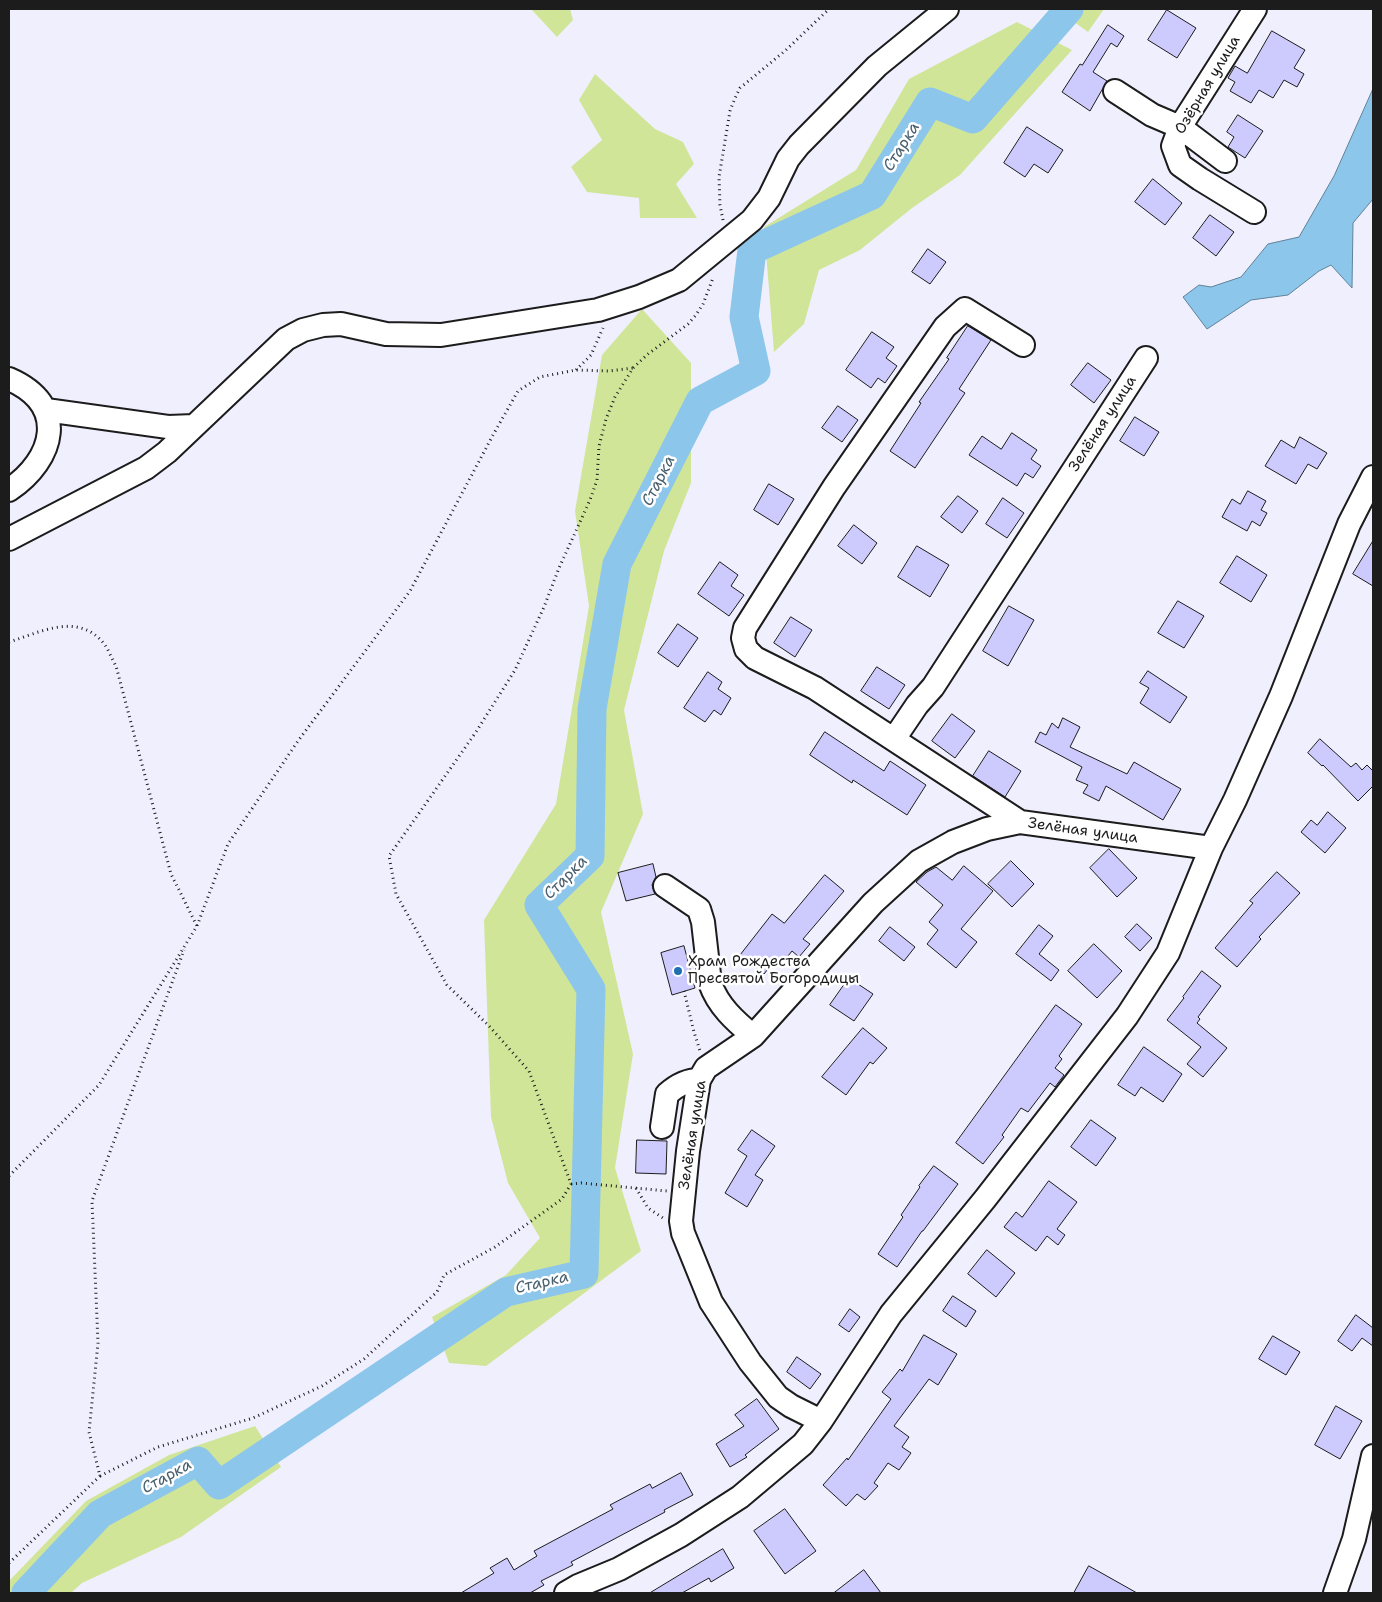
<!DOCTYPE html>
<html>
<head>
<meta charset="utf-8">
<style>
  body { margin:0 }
  #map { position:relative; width:1382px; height:1602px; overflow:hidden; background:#f0effe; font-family:"Shantell Sans",sans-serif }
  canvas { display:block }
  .frame { position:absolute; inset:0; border:10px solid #1c1c1c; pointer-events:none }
</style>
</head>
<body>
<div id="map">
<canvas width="1382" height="1602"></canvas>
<div class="frame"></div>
</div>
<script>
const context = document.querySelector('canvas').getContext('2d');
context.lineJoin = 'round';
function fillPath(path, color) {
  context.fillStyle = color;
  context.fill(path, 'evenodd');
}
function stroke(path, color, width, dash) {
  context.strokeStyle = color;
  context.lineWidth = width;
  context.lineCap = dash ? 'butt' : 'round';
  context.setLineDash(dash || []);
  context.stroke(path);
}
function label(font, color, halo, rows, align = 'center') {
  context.font = font + ' "Shantell Sans",sans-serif';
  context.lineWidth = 5;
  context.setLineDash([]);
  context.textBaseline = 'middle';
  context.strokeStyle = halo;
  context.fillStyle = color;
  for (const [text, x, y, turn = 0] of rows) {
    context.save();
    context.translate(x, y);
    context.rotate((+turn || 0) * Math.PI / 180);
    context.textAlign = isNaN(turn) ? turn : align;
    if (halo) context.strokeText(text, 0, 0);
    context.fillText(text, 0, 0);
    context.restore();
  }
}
fillPath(new Path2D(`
  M531 9H570L573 20 557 37Z
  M1056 9H1104L1088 32Z
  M1017 22 1072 50 960 175 912 208 860 250 819 270 804 324 774 352 764 227 856 170 909 79Z
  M595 74 655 129 683 142 694 164 676 184 697 218H640L639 198 587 192 571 167 602 140 579 100Z
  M642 309 691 363V483L664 551 624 710 643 814 601 912 633 1054 615 1168 641 1251 486 1366 449 1363 432 1317 506 1275 540 1238 508 1183 491 1117 484 920 556 804 589 606 575 511 602 355Z
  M255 1426 281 1467 181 1537 82 1583 71 1593H9V1581L86 1501 169 1455Z`), '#d1e599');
const water = new Path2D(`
  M1373 89V199L1353 223 1352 288 1331 265 1319 271 1288 295 1251 300 1207 329 1183 297 1199 285 1211 287 1241 277 1268 244 1299 237 1334 176Z`);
fillPath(water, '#8cc6eb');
stroke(water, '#5f8298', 1);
stroke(new Path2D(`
  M26 1593 100 1514 198 1461 219 1485 506 1292 584 1274 591 989 539 905 590 856 592 709 617 564 700 401 756 371 744 317 752 250 872 195 930 102 973 119 1069 9`), '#8cc6eb', 29);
const building = new Path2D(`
  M1167 10 1196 28 1177 58 1148 40Z
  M1108 25 1124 36 1117 47 1111 43 1093 72 1107 81 1090 111 1062 92 1080 64 1082 65Z
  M1272 31 1305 50 1294 68 1304 74 1297 87 1284 80 1273 98 1259 90 1251 103 1230 91 1235 82 1228 78 1235 66 1247 73Z
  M1238 115 1263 131 1245 158 1228 147 1234 137 1227 132Z
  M1027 127 1063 150 1048 173 1034 164 1025 177 1004 163Z
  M1153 179 1182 203 1165 225 1135 202Z
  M1210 215 1234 232 1216 256 1193 238Z
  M928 249 946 262 930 284 912 272Z
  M968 326 991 340 959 389 965 393 915 468 890 451 921 403 919 402 949 359 947 358Z
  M872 332 894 347 886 358 897 366 885 383 878 378 871 388 846 370Z
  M1088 363 1111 380 1094 403 1071 385Z
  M838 406 858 420 842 442 822 428Z
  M1135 417 1159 432 1144 456 1120 441Z
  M1012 433 1037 450 1031 459 1041 466 1033 478 1025 473 1017 486 969 455 982 436 1001 449Z
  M1300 437 1327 453 1317 469 1308 464 1296 484 1265 466 1281 440 1294 448Z
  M769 484 794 499 778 525 754 510Z
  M1248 491 1266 501 1261 510 1267 513 1260 526 1252 521 1247 531 1222 517 1232 499 1240 504Z
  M958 496 978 511 962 533 941 517Z
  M1003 498 1024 513 1007 538 986 524Z
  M854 525 877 543 862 564 838 546Z
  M1373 541V586L1353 574Z
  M917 546 949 565 930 597 898 577Z
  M1237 556 1267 575 1251 602 1220 583Z
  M720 562 738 575 731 586 744 595 729 616 698 594Z
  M1178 601 1204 616 1184 648 1158 633Z
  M1009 606 1034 620 1008 666 983 651Z
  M791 617 812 630 795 657 774 643Z
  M678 624 698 638 678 667 658 653Z
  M877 667 905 685 889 709 861 691Z
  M1148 671 1187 697 1170 723 1140 703 1149 688 1140 683Z
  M708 672 722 682 718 689 731 698 721 715 714 710 705 722 684 708Z
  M952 714 975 731 955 758 932 741Z
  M1063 718 1080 727 1070 747 1127 774 1134 762 1181 789 1163 820 1106 786 1099 801 1083 793 1088 785 1076 780 1082 767 1035 742 1040 732 1046 735 1052 723 1058 728Z
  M825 732 884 771 890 761 926 785 907 815 853 780 852 783 810 755Z
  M1320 739 1351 767 1356 763 1362 770 1367 765 1373 771V786L1358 801 1323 765 1322 766 1308 753Z
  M989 751 1021 771 1005 797 973 776Z
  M1328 812 1346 828 1325 853 1301 832 1311 820 1317 825Z
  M1109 849 1137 878 1117 897 1090 868Z
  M1011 861 1034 884 1012 907 988 884Z
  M653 864 656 877 652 885 655 894 626 901 618 873Z
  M964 866 993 891 961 929 977 942 956 968 927 944 938 930 929 922 943 905 916 882 927 872 936 867 952 880Z
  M1277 872 1300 893 1259 937 1261 939 1237 967 1215 948 1253 903 1250 901Z
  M825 875 844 891 803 939 810 944 799 957 792 951 780 966 774 961 764 974 740 955 772 914 784 923Z
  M1137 924 1152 938 1140 951 1125 937Z
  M1039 925 1053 936 1039 954 1059 970 1051 981 1016 954Z
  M890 927 915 947 904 961 879 941Z
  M1094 944 1122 971 1097 998 1068 971Z
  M684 946 695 988 672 995 661 953Z
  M1202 971 1221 986 1198 1017 1200 1019 1197 1023 1227 1048 1203 1077 1187 1064 1201 1047 1167 1020 1184 998 1183 997Z
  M849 978 873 994 854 1021 830 1005Z
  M1056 1005 1082 1024 1059 1056 1062 1059 1055 1068 1064 1075 1055 1087 1050 1083 1028 1112 1021 1108 1002 1135 1004 1137 983 1164 956 1143Z
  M863 1028 887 1048 873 1064 870 1062 846 1095 822 1077Z
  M1144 1047 1182 1074 1163 1102 1141 1087 1135 1096 1118 1085Z
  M1091 1120 1116 1138 1096 1166 1071 1147Z
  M752 1130 775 1146 755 1175 763 1180 747 1207 725 1193 747 1156 738 1150Z
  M637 1140 667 1141 666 1174 636 1173Z
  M934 1166 958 1184 923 1231H922L897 1267 878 1254 903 1217 901 1215 920 1187 919 1186Z
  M1049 1181 1077 1202 1057 1229 1065 1235 1058 1245 1047 1236 1036 1251 1004 1227 1016 1212 1022 1217Z
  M987 1250 1015 1273 996 1297 968 1274Z
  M953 1296 976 1311 966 1327 943 1311Z
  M850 1309 860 1317 849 1332 839 1325Z
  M1356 1315 1373 1328V1346L1362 1338 1352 1351 1338 1341Z
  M924 1335 957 1354 938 1385 929 1379 894 1426 909 1437 902 1447 911 1453 899 1470 888 1463 874 1483 878 1486 865 1500 857 1494 846 1506 823 1485 847 1458 848 1460 891 1399 882 1392 900 1369 902 1371Z
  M1273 1336 1300 1352 1286 1375 1259 1359Z
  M797 1357 821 1374 810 1389 787 1372Z
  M757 1399 779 1429 745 1455 747 1457 730 1467 716 1444 744 1426 735 1415Z
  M1336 1406 1362 1421 1340 1459 1315 1445Z
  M681 1473 693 1495 664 1510 665 1512 571 1562 573 1565 541 1581 544 1585 530 1593H461L494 1573 490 1568 507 1558 514 1570 537 1556 534 1551 613 1509 610 1505 650 1484 652 1488Z
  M785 1509 816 1551 785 1574 754 1531Z
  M723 1549 734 1568 711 1582 709 1578 682 1593H650Z
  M1089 1566 1137 1593H1074Z
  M864 1570 881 1593H834Z`);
fillPath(building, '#cdcafd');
stroke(building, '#1c1c1c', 1);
const minor = new Path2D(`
  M1115 91 1152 115 1180 127 1225 161
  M1254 212 1200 179 1180 165 1173 146 1180 127 1255 9
  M9 379C69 405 55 459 9 490
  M46 410 168 427 194 426
  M9 539 146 468 167 452 286 339 303 330 323 325 341 324 386 334 441 335 598 310 639 297 679 280 752 220 769 198 788 159 799 145 877 66 947 9
  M894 739 917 705 933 687 1146 358
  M1020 822 815 688 755 658 746 649 743 638 745 628 834 487 945 327 965 309 1023 345
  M665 886 699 909 703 922 710 983C718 1006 735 1021 753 1036
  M662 1127 667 1094C676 1086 686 1080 699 1080
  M821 1421 791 1406 778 1397 750 1362 711 1302 683 1233 681 1221 688 1151 699 1080 706 1068 753 1036 873 903 919 861 953 842 987 829 1020 822 1211 848
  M566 1593 578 1586 619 1569 681 1535 740 1497 803 1444 821 1421 891 1314 985 1199 1127 1016 1168 953 1211 848 1235 800 1281 696 1349 524 1373 477
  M1335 1593 1354 1539 1373 1456`);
stroke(minor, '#1c1c1c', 26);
stroke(new Path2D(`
  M723 220 720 205 719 177 730 111 735 98 740 88 786 50 829 9
  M576 370 591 355 603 328
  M9 642C41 632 79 611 105 645 109 651 112 659 116 666L171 874 197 926
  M684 991 694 1032 700 1051
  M9 1176 99 1085 197 926 228 844 298 741 410 591 493 435 518 391 540 377 576 370 609 371 633 368
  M571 1184 581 1183 667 1191
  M636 1188 648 1208 663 1218
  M100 1476 158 1447 253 1418 322 1386 364 1359 437 1292 444 1275 495 1247 562 1199 571 1184 529 1071 489 1026 447 985 396 894 389 856 476 732 515 670 544 607 559 568 590 500 597 480 599 446 606 419 615 397 633 368 648 354 688 324 696 315 703 304 713 278
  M9 1563 100 1476 89 1432 98 1343 92 1201 184 950`), '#1c1c1c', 3, [1, 4]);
stroke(minor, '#fff', 22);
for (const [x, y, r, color] of [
  [678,971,5,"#1f6fb2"]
]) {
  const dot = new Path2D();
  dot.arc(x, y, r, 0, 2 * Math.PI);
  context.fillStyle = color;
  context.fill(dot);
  stroke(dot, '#fff', 2);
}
label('15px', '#1c1c1c', '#fff', [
  ["Озёрная улица",1208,85,-59],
  ["Зелёная улица",1103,424,-57],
  ["Зелёная улица",1083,831,8],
  ["Зелёная улица",693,1135,-81]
]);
label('15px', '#1c1c1c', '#fff', [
  ["Храм Рождества",688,962],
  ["Пресвятой Богородицы",688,979]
], 'left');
label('italic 16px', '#49606f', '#fff', [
  ["Старка",902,147,-58],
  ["Старка",659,481,-63],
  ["Старка",566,878,-45],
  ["Старка",542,1283,-13],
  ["Старка",167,1477,-29]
]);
</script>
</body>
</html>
